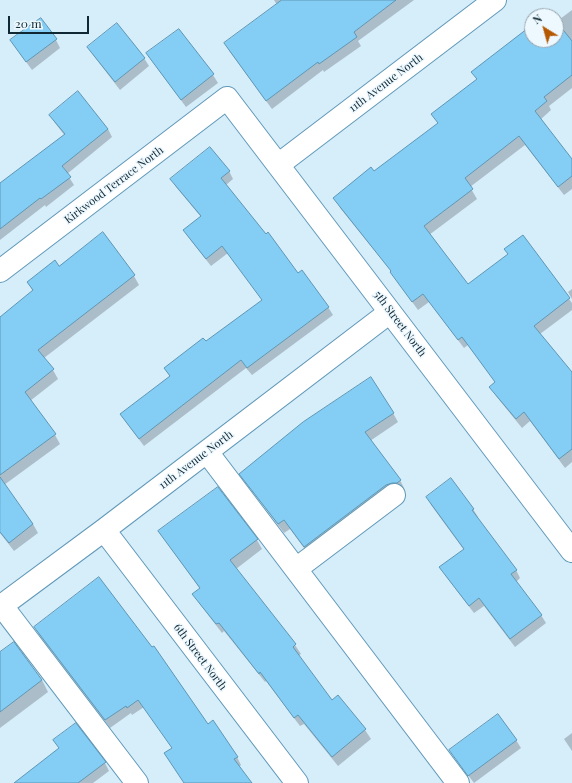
<!DOCTYPE html>
<html>
<head>
<meta charset="utf-8">
<style>
  body { margin:0 }
  #map { position:relative; width:572px; height:783px; overflow:hidden; background:#d6edfa; font-family:"Playfair Display",serif }
  canvas { display:block }
  .north { position:absolute; left:524px; top:8px; width:40px; height:40px; box-sizing:border-box; background:#edf8ff; border:1px solid #95a5ae; border-radius:50%; rotate:323deg; font-size:11px; font-weight:700; line-height:16px; text-align:center; color:#102834 }
  .north::after { content:''; display:block; margin:auto; width:14px; height:18px; background:#b55800; clip-path:polygon(50% 0,100% 100%,50% 72%,0 100%) }
  .scale { position:absolute; left:8px; top:16px; width:81px; height:18px; box-sizing:border-box; border:2px solid #102834; border-top:0; padding-left:5px; font-size:12px; line-height:14px; white-space:nowrap; color:#102834; -webkit-text-stroke:3px #edf8ff; paint-order:stroke }
</style>
</head>
<body>
<div id="map">
<canvas width="572" height="783"></canvas>
<div class="north">N</div>
<div class="scale">20 m</div>
</div>
<script>
const context = document.querySelector('canvas').getContext('2d');
context.lineJoin = 'round';
function fillPath(path, color) {
  context.fillStyle = color;
  context.fill(path, 'evenodd');
}
function stroke(path, color, width, dash) {
  context.strokeStyle = color;
  context.lineWidth = width;
  context.lineCap = dash ? 'butt' : 'round';
  context.setLineDash(dash || []);
  context.stroke(path);
}
function label(font, color, halo, rows, align = 'center') {
  context.font = font + ' "Playfair Display",serif';
  context.lineWidth = 3;
  context.setLineDash([]);
  context.textBaseline = 'middle';
  context.strokeStyle = halo;
  context.fillStyle = color;
  for (const [text, x, y, turn = 0] of rows) {
    context.save();
    context.translate(x, y);
    context.rotate((+turn || 0) * Math.PI / 180);
    context.textAlign = isNaN(turn) ? turn : align;
    if (halo) context.strokeText(text, 0, 0);
    context.fillText(text, 0, 0);
    context.restore();
  }
}
fillPath(new Path2D(`
  M274 0H414L358 41 361 46 324 72 323 70 272 109 230 52 225 43 277 5Z
  M572 10V88L549 106 551 110 540 120 572 161V189L564 195 525 145 470 187 477 199 429 235 468 286 509 255 522 236 569 299 572 303V310L540 334 572 374V462L565 468 530 421 522 428 496 396 491 387 496 383 468 345 464 348 429 302 418 310 397 281 392 272 340 208 335 198 374 172 438 124 433 114 477 80 473 73 524 32V30L532 24V40H556V22Z
  M548 12 551 16H542Z
  M41 19 56 40 60 48 32 70 16 48 11 40Z
  M179 30 213 75 218 83 186 107 152 61 147 53Z
  M88 47 144 58 149 66 120 90 93 55Z
  M50 115 108 129 112 137 67 174 74 185 46 207 45 205 0 240V185L65 136 55 123Z
  M229 171 233 179 226 185 298 274 328 307 333 315 252 375 246 368 144 446 126 422 121 414 170 377 165 368 206 343 263 301 228 253 211 266 189 238 184 230 201 217 176 187 172 180Z
  M103 234 134 276 139 285 44 358 53 370 58 379 30 401 55 435 60 444 4 485 33 524 38 533 14 551 0 533V318L33 292 28 282 59 267Z
  M572 289V299L568 292Z
  M393 413 398 422 370 441 400 480 405 490 310 556 290 529 284 533 246 483 240 474Z
  M218 488 257 540 262 549 236 569 295 645 301 654 298 656 332 701 338 696 365 730 371 739 338 766 304 724 300 726 266 681 265 682 224 631 222 633 199 603 194 594 200 589 165 540Z
  M427 497 473 509 478 517 477 518 516 570 520 578 516 582 541 615 546 623 515 647 484 606 474 613 445 575 464 550 431 505Z
  M35 627 208 725 237 757 241 765 239 767 251 783H185L173 748 144 707 132 715 131 713 110 728 39 635Z
  M0 653 42 680 48 692 0 728Z
  M75 725 105 763 109 771 93 783H15L59 749Z
  M572 733V751L564 739Z
  M516 740 521 748 474 783 455 758 450 750Z`), '#0003');
const building = new Path2D(`
  M282 0H396L354 32 357 37 319 64 318 62 266 101 224 43Z
  M41 18 57 39 26 62 10 40Z
  M556 21 572 41V75L544 97 547 101 535 111 572 159V176L558 187 519 136 465 178 473 189 424 226 468 284 508 254 504 249 523 235 570 298 534 326 572 372V449L559 459 524 412 516 419 489 387 495 382 462 337 458 340 423 294 412 302 390 272 391 271 333 198 371 167 374 171 438 123 431 114 477 79 471 72 532 25V40H556Z
  M117 23 145 58 115 82 87 47Z
  M179 29 214 74 181 100 146 53Z
  M78 91 108 129 62 166 71 177 41 199 40 198 0 229V183L65 134 49 115Z
  M210 147 230 171 221 178 266 234 268 232 298 273 302 270 329 307 247 368 241 360 139 439 120 414 170 376 164 368 203 338 206 341 262 300 222 246 206 259 183 230 201 216 170 179Z
  M103 232 135 275 38 350 54 369 25 392 56 434 0 475V317L33 290 27 282 55 260 59 266Z
  M371 377 394 413 365 432 401 480 397 483H392L386 485 304 547 284 520 278 524 239 474 303 422Z
  M0 477 33 524 9 543 0 532Z
  M451 478 474 509 472 510 517 570 511 574 542 615 510 639 479 598 469 606 439 567 464 549 426 497Z
  M218 487 258 539 230 560 296 644 293 647 332 700 338 695 366 729 332 757 298 715 294 718 260 672 259 674 219 623 216 624 192 594 200 588 158 531Z
  M99 577 152 647 154 646 208 724 213 720 238 757 234 759 252 783H184L164 753 172 748 138 700 127 708 126 706 105 720 34 627Z
  M14 642 42 680 0 712V652Z
  M498 714 517 740 468 776 449 750Z
  M76 723 106 762 78 783H14L59 748 53 740Z`);
fillPath(building, '#84cdf5');
stroke(building, '#5e97b5', 1);
const minor = new Path2D(`
  M278 165 495 0
  M0 271 227 98 572 551
  M207 452 458 783
  M104 530 297 783
  M296 569 394 495
  M2 606 137 783
  M0 607 104 530 390 312`);
stroke(minor, '#6199b8', 24);
stroke(minor, '#fff', 22);
label('11px', '#102834', '#edf8ff', [
  ["11th Avenue North",386,83,-37],
  ["Kirkwood Terrace North",114,185,-37],
  ["5th Street North",400,324,53],
  ["11th Avenue North",196,460,-37],
  ["6th Street North",200,657,53]
]);
</script>
</body>
</html>
